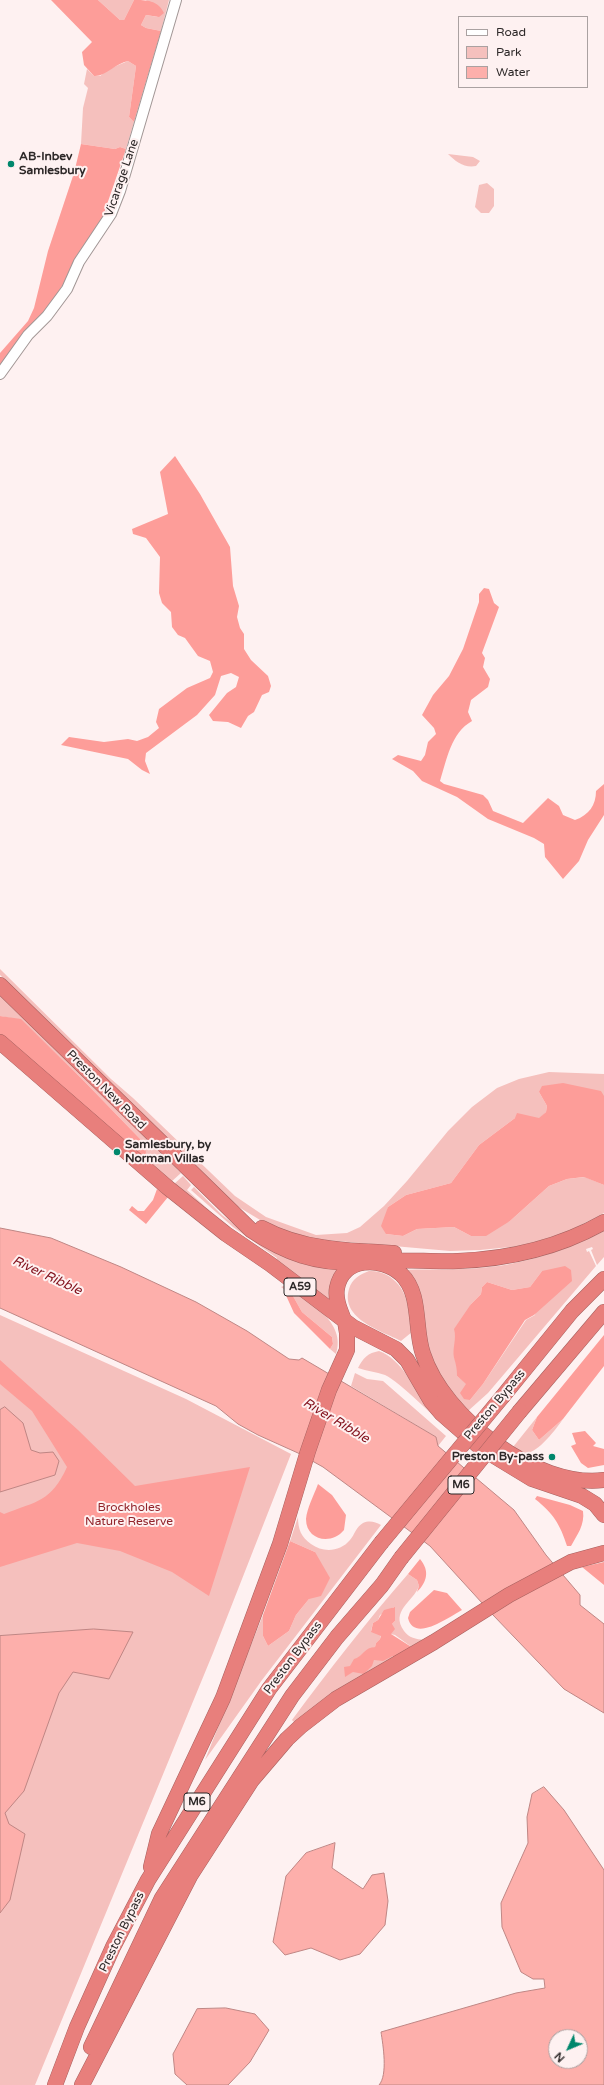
<!DOCTYPE html>
<html>
<head>
<meta charset="utf-8">
<style>
  body { margin:0 }
  #map { position:relative; width:604px; height:2085px; overflow:hidden; background:#fef1f1; font-family:"Varela Round",sans-serif }
  canvas { display:block }
  .legend { position:absolute; left:458px; top:16px; width:130px; height:72px; box-sizing:border-box; background:#fef1f1; border:1px solid #aaa1a1; margin:0; padding:5px 7px; list-style:none; font-size:12px; color:#2d2828 }
  .legend li { display:flex; align-items:center; gap:8px; height:20px }
  .legend b { width:20px; border:1px solid #aaa1a1 }
  .north { position:absolute; left:548px; top:2029px; width:40px; height:40px; box-sizing:border-box; background:#fef1f1; border:1px solid #aaa1a1; border-radius:50%; rotate:226deg; font-size:11px; font-weight:700; line-height:16px; text-align:center; color:#2d2828 }
  .north::after { content:''; display:block; margin:auto; width:14px; height:18px; background:#00876c; clip-path:polygon(50% 0,100% 100%,50% 72%,0 100%) }
</style>
</head>
<body>
<div id="map">
<canvas width="604" height="2085"></canvas>
<ul class="legend">
<li><b style="height:5px;background:#fff"></b>Road</li>
<li><b style="height:11px;background:#f5c0bd"></b>Park</li>
<li><b style="height:11px;background:#fdafab"></b>Water</li>
</ul>
<div class="north">N</div>
</div>
<script>
const context = document.querySelector('canvas').getContext('2d');
context.lineJoin = 'round';
function fillPath(path, color) {
  context.fillStyle = color;
  context.fill(path, 'evenodd');
}
function stroke(path, color, width, dash) {
  context.strokeStyle = color;
  context.lineWidth = width;
  context.lineCap = dash ? 'butt' : 'round';
  context.setLineDash(dash || []);
  context.stroke(path);
}
function label(font, color, halo, rows, align = 'center') {
  context.font = font + ' "Varela Round",sans-serif';
  context.lineWidth = 4;
  context.setLineDash([]);
  context.textBaseline = 'middle';
  context.strokeStyle = halo;
  context.fillStyle = color;
  for (const [text, x, y, turn = 0] of rows) {
    context.save();
    context.translate(x, y);
    context.rotate((+turn || 0) * Math.PI / 180);
    context.textAlign = isNaN(turn) ? turn : align;
    if (halo) context.strokeText(text, 0, 0);
    context.fillText(text, 0, 0);
    context.restore();
  }
}
fillPath(new Path2D(`
  M98 0H134L124 20H120Z
  M146 0H169L161 31 146 28 141 25 146 15 158 17Z
  M128 61 136 66 129 117 134 122 126 149 120 147 115 149 81 144 83 108 88 88 84 84 87 69 94 76H100L109 69Z
  M448 154 473 157 480 161 476 166C464 168 456 162 448 154Z
  M487 183 494 189V206L489 213H481L475 207 479 185Z
  M0 969 111 1079 133 1098 235 1196 266 1217 316 1235 347 1233 360 1227 384 1206 407 1181 448 1131 472 1107 497 1088 519 1079 549 1072 604 1074V1096L539 1092 547 1106 546 1112 540 1118H515L479 1145 451 1183 406 1195 388 1207 386 1234 403 1236 417 1229 454 1227 471 1236 510 1221 549 1186 567 1179 585 1177 604 1185V1213L565 1233 530 1245 480 1250 450 1251 303 1238 275 1229 227 1200 0 975Z
  M0 994 181 1173 171 1182 140 1155 145 1144 84 1081 21 1020 0 1016Z
  M183 1176 191 1185 187 1190 236 1235 174 1184Z
  M194 1187 222 1215 244 1232 340 1268 331 1303 275 1262 277 1258 233 1227 191 1190Z
  M604 1231V1257L597 1265 591 1250 593 1249 592 1247 586 1249 587 1252 589 1251 596 1266 488 1393 468 1411 454 1397 437 1372 403 1270C422 1269 441 1270 461 1269 512 1268 559 1254 604 1231ZM542 1271 535 1315 526 1320 483 1384 470 1400 467 1384 457 1376V1364L454 1357 457 1337 471 1304 481 1294 482 1287 487 1282 512 1290 530 1287Z
  M369 1271C390 1270 405 1287 408 1307 410 1316 409 1324 412 1332L401 1341C382 1331 340 1319 349 1289 352 1279 359 1275 369 1271Z
  M286 1285C308 1301 347 1322 336 1354L330 1349 333 1344 332 1337 302 1312 293 1296 281 1287Z
  M0 1315 186 1399 291 1454 213 1653 35 2085H0Z
  M379 1351C402 1360 412 1385 426 1404 433 1414 444 1422 452 1431L451 1432C437 1420 399 1381 385 1375 376 1372 367 1371 358 1368 363 1358 368 1353 379 1351Z
  M355 1373 367 1379 383 1381 446 1436 438 1446 436 1437 351 1386Z
  M537 1417 532 1430 539 1440 563 1419C557 1428 536 1456 524 1453 520 1452 516 1449 513 1447Z
  M298 1517C298 1529 301 1537 311 1544 323 1553 340 1552 350 1540 355 1534 356 1527 363 1523 370 1520 375 1522 381 1525L262 1680 205 1760 263 1615V1636L268 1646 289 1631 296 1615 309 1599 315 1552 290 1541Z
  M408 1574 417 1580 419 1586C413 1602 390 1611 404 1631 409 1638 416 1639 424 1640L413 1648 395 1635 391 1634 392 1624 395 1621 394 1607 380 1615 378 1620 373 1623 371 1631 381 1635 380 1639 376 1643 375 1647C360 1653 352 1662 345 1676L374 1660 393 1656V1658L296 1724 292 1720C329 1670 367 1621 408 1574Z`), '#f5c0bd');
fillPath(new Path2D(`
  M51 0H98L120 20H124L134 0C146 0 158 0 164 13L159 17 146 15 141 25 146 28 161 31 134 122 129 117 136 66 128 61C116 63 105 77 94 76L84 65 82 52 92 42Z
  M81 144 115 149 120 147 126 149 102 219 77 255 64 283 49 307 0 366V353L28 321 34 308 48 251 74 173Z
  M175 456 200 494 230 547 233 586 239 606 237 617 240 628 244 634V649L251 660 268 676 271 686 269 692 262 695 254 712 248 716 241 728 228 722 213 721 209 715 227 693 236 687 239 677 231 673 221 676 215 695 197 715 146 753 145 761 150 774 142 770 128 759 61 745 69 737 104 742 128 739 137 741 148 737 159 728 156 722 159 709 187 688 210 678 213 672 210 661 198 656 185 638 178 635 172 627 171 612 162 603 159 593 160 557 146 538 133 534 132 529 168 514 160 472Z
  M484 588 489 589 494 603 499 607 482 653 485 658 483 667 490 679 488 687 471 700 468 712 472 721C451 733 447 759 440 781L444 784 483 795 488 800 493 811 523 823 548 798 559 806 563 815 575 820C589 815 596 805 596 791L604 784V815L588 840 579 861 563 879 545 857 544 844 534 838 488 819 457 797 422 781 413 771 392 759 398 755 421 761 425 755 428 742 436 734 434 728 422 715 433 695 449 676 463 649 479 602V594Z
  M0 1016 21 1019 84 1081 145 1144 146 1154 140 1155 0 1034Z
  M563 1083 601 1091 604 1096V1185L584 1177 567 1179 549 1186 510 1221 486 1236H471L454 1227 417 1229 403 1236 386 1234 381 1226 388 1207 406 1195 451 1183 479 1145 515 1118 517 1113 539 1118 546 1112 547 1106 539 1092 542 1086Z
  M157 1189 168 1197 146 1224 129 1210 132 1206 138 1211H144L153 1200Z
  M565 1266 571 1270 572 1281 534 1315 525 1320 483 1384 470 1400 464 1399 460 1393 466 1384 457 1376C457 1369 456 1364 454 1358 452 1348 457 1339 454 1329L471 1304 481 1294 482 1287 487 1282 512 1290 530 1287 542 1271Z
  M284 1291 293 1296 302 1312 332 1337 333 1344 330 1349 294 1313Z
  M604 1335V1366L563 1419 539 1440 532 1430 537 1417Z
  M0 1360 78 1430 135 1486 250 1467 209 1596 172 1572 120 1551 77 1543 0 1567V1512L4 1514C37 1501 51 1502 67 1467L32 1411 0 1384Z
  M585 1431 596 1443 593 1446 604 1449V1465L588 1468 581 1463 571 1446 576 1444 572 1433Z
  M318 1484 332 1495 346 1515 344 1530C332 1545 306 1541 306 1519 307 1508 314 1495 318 1484Z
  M537 1496 570 1505 583 1511C585 1525 577 1535 571 1546H567C560 1524 553 1513 535 1499Z
  M290 1541 315 1552 330 1578 321 1596 309 1599 296 1615 289 1631 268 1646 263 1636V1615Z
  M420 1559C430 1571 427 1582 417 1592L419 1586 417 1580 408 1574Z
  M604 1562V1585L582 1567Z
  M434 1590 447 1593 462 1610C449 1617 414 1643 408 1618L410 1612Z
  M395 1607V1621L392 1624 395 1629 391 1634 413 1648 393 1658V1656L383 1661 374 1660 372 1666 364 1674 353 1672 345 1677 344 1667 350 1666 354 1659C362 1657 365 1647 375 1647L376 1643 380 1639 381 1636 371 1632 373 1623 378 1620 384 1610Z`), '#fd9d99');
const water = new Path2D(`
  M0 1228 51 1238 121 1267 196 1302 247 1331 289 1359 299 1360 302 1358 436 1437 438 1446 514 1510 546 1555 580 1595V1605L604 1624V1713L564 1689 493 1615 430 1546 323 1467 298 1453 258 1435 238 1424 216 1406 0 1308Z
  M5 1407 23 1423 31 1450 40 1453 53 1452 59 1461 55 1475 0 1492V1410Z
  M94 1629 133 1632 109 1679 73 1672 59 1693 24 1791 5 1813 9 1824 25 1834 10 1900 0 1913V1636Z
  M544 1787 564 1810 604 1870V2085H379C388 2075 383 2045 381 2032L516 1993 545 1988 544 1979H533L521 1972 502 1927 501 1903 528 1843 527 1817 532 1794ZM556 2037H580V2061H556Z
  M335 1843 332 1868 363 1889 372 1875 384 1873 388 1901 385 1925 360 1954 340 1960 311 1948 285 1955 273 1942 286 1876 306 1853Z
  M226 2008 255 2014 269 2030 250 2062 228 2085H187L175 2074 173 2054 197 2009Z`);
fillPath(water, '#fdafab');
stroke(water, '#bf8684', 1);
const minor = new Path2D(`
  M0 374 28 335 47 316 67 289 79 262 111 214 120 191 176 0`);
const highway = new Path2D(`
  M0 985 251 1230C287 1254 315 1263 358 1263
  M0 1042 167 1187 226 1234 270 1264 353 1327 396 1349 407 1360 431 1401 441 1413 481 1448 532 1479 582 1496 595 1504 604 1515
  M262 1228C303 1250 349 1251 394 1253
  M379 1261C406 1259 432 1262 458 1261 509 1259 560 1247 604 1222
  M344 1320C340 1310 335 1299 337 1288 343 1257 381 1256 401 1274 422 1294 414 1329 423 1354 443 1417 537 1489 604 1480
  M503 1396 572 1311 604 1279
  M520 1411 604 1312
  M151 1867 159 1834 223 1698 280 1544 308 1451 329 1390 347 1350V1333L345 1321
  M91 2047 162 1898 292 1696 337 1637 382 1585 401 1558
  M55 2085 77 2027 113 1947 148 1880 269 1689 381 1543
  M82 2085 190 1876 252 1780 287 1739 301 1726 336 1699 434 1642 509 1595 571 1562 604 1553`);
stroke(minor, '#a19695', 12);
stroke(highway, '#a7615f', 16);
stroke(minor, '#fff', 10);
stroke(highway, '#e87f7c', 15);
const highwayBridge = new Path2D(`
  M381 1543 503 1396
  M401 1558 520 1411`);
stroke(highwayBridge, '#a7615f', 16, []);
stroke(highwayBridge, '#e87f7c', 15);
for (const [x, y, r, color] of [
  [11,164,4,"#00876c"],
  [117,1152,4,"#00876c"],
  [552,1457,4,"#00876c"]
]) {
  const dot = new Path2D();
  dot.arc(x, y, r, 0, 2 * Math.PI);
  context.fillStyle = color;
  context.fill(dot);
  stroke(dot, '#fef1f1', 1.5);
}
for (const [x, y, w] of [
  [300,1287,32],
  [461,1485,26],
  [197,1802,26]
]) {
  const box = new Path2D();
  box.roundRect(x - w / 2, y - 9, w, 18, 3);
  context.fillStyle = '#fef1f1';
  context.fill(box);
  stroke(box, '#2d2828', 1);
}
label('bold 11px', '#2d2828', null, [
  ["A59",300,1287],
  ["M6",461,1485],
  ["M6",197,1802]
]);
label('bold 12px', '#2d2828', '#fef1f1', [
  ["AB-Inbev",19,157],
  ["Samlesbury",19,171],
  ["Samlesbury, by",125,1145],
  ["Norman Villas",125,1159],
  ["Preston By-pass",544,1457,"right"]
], 'left');
label('12px', '#2d2828', '#fef1f1', [
  ["Vicarage Lane",122,178,-71],
  ["Preston New Road",106,1090,45],
  ["Preston Bypass",495,1405,-50],
  ["Preston Bypass",293,1658,-53],
  ["Preston Bypass",122,1932,-64]
]);
label('12px', '#92242b', '#fef1f1', [
  ["Brockholes",129,1508],
  ["Nature Reserve",129,1522]
]);
label('italic 13px', '#851520', '#fef1f1', [
  ["River Ribble",47,1276,25],
  ["River Ribble",336,1421,31]
]);
</script>
</body>
</html>
